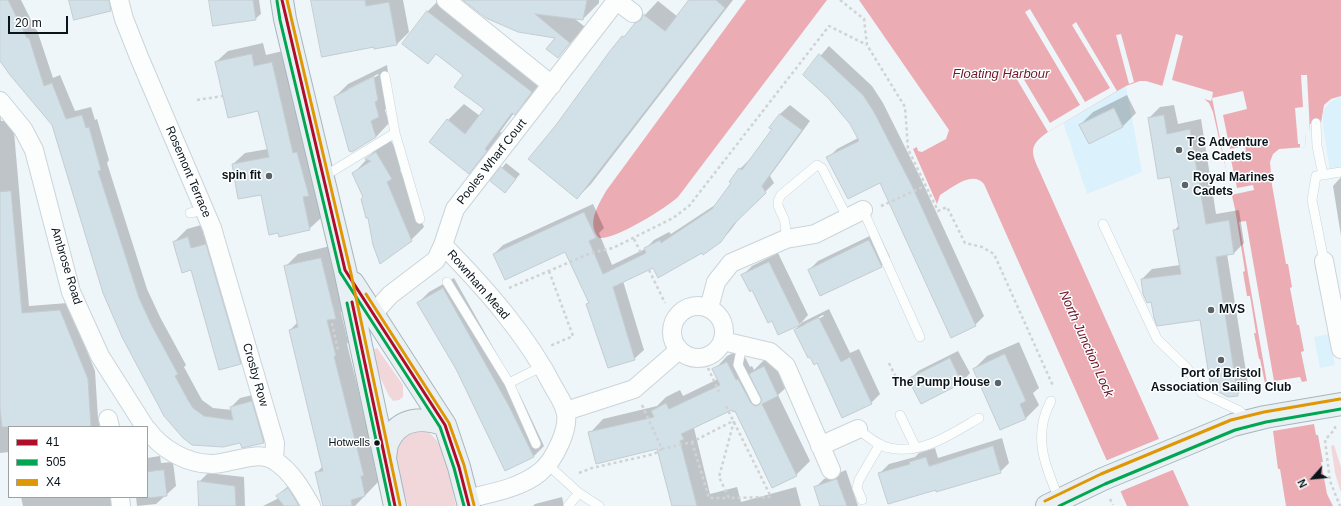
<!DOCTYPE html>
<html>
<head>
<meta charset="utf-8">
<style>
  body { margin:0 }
  #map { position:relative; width:1341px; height:506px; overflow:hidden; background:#eef6f9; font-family:Arial,sans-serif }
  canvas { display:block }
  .legend { position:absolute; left:8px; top:426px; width:140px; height:72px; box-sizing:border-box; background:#fff; border:1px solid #9da1a4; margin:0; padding:5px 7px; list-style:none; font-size:12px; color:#09151b }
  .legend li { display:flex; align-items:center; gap:8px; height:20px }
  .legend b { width:20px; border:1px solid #9da1a4 }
  .north { position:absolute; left:1293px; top:458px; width:40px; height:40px; -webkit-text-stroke:3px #fff; paint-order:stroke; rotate:243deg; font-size:11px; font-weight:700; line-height:16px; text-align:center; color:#09151b }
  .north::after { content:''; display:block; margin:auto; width:14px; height:18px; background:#09151b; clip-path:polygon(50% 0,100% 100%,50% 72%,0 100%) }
  .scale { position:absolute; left:8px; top:16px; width:60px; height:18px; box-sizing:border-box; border:2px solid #09151b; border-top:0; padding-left:5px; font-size:12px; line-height:14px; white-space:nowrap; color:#09151b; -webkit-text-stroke:3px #fff; paint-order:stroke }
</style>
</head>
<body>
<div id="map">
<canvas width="1341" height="506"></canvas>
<ul class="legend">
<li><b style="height:5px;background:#b10d28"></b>41</li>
<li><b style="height:5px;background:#00a651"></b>505</li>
<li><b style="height:5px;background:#df9803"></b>X4</li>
</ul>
<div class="north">N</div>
<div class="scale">20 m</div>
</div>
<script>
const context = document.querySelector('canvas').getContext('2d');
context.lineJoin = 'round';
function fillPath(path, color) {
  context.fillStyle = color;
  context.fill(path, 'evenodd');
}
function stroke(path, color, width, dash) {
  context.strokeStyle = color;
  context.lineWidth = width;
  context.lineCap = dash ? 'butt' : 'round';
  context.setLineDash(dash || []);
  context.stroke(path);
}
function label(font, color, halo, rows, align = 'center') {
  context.font = font + ' Arial,sans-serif';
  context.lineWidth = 3;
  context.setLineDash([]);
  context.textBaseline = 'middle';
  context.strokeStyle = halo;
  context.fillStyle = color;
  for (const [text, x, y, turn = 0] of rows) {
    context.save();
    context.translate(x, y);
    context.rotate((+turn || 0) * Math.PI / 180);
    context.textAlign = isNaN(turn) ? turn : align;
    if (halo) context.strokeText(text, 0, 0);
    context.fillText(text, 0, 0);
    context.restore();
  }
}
fillPath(new Path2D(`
  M1126 86 1142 172 1087 194 1063 122Z
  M1341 96V176L1331 178 1323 126V111L1330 102Z
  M1329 334 1335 365 1320 368 1314 337Z`), '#dbf1fc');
fillPath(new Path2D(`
  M377 348 403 385V397L399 400 393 401 389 396 368 352Z
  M414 431C418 431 423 430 427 432 447 441 451 486 456 506H408C402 483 384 443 414 431Z
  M1334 445 1341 467V493L1335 473 1331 446Z`), '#f2d7da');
fillPath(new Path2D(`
  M746 0H827L678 197C666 208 615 240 599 238 586 223 598 206 606 191Z
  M859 0H1341V96L1331 99 1324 105 1321 123 1310 124V133H1305L1306 147 1279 149 1273 154 1270 162 1272 185 1286 264H1288L1292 287 1290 288 1297 325H1299L1304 351 1301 352 1307 381 1266 388 1260 359H1259L1254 333H1256L1250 296H1247L1243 272 1245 271 1235 209 1213 112 1209 103 1203 98 1146 81H1140L1126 86 1048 132C1030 145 1030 150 1039 170L1189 506H1127L984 184C972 170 952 188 940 195L937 204 913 149 917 147 918 151 922 152 946 139 949 130Z
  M1314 424 1316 435H1318L1323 462H1321L1327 494 1333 506H1286L1280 469H1278L1273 431Z`), '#ecacb3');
fillPath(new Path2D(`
  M1030 9 1085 102 1110 88 1072 25 1076 22 1117 91 1048 132 1012 71 1017 68 1050 123 1080 105 1025 12Z
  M1121 34 1134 82 1129 84 1116 35Z
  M1176 34 1183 36 1172 80 1213 92 1212 98 1243 91 1247 109 1223 115 1230 149 1245 146 1246 151 1230 155 1237 188 1253 185 1254 190 1231 195 1212 98 1211 101 1162 87Z
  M1301 75H1307L1310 133H1305L1306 147 1300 148V144H1298L1295 108 1303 107Z
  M1246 221 1274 381 1300 377 1302 382 1270 388 1269 382 1267 383 1239 222Z
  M1161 438 1175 469 1119 492 1105 461Z`), '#eef6f9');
fillPath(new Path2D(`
  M0 0H21L36 30H37L53 78 60 75 75 111 91 107 95 120 97 119 109 160 107 163 147 289 160 317 186 365 184 367 197 391 202 400 213 408 232 410 231 407 240 398 261 393 272 433 264 442 193 444 53 125 0 58Z
  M70 0H119L108 11Z
  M210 0H259L261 14 255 19Z
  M312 0H403L409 32 397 44Z
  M439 0 548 75 531 97 514 113 500 132 503 134 485 156 469 172 448 120 464 104 480 116 485 109 465 75 437 53 428 62 403 44 428 11Z
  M464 0H599V3L583 19 574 18 585 27 558 57 556 38Z
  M690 0H733L591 184 577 198 556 126 611 51 658 1 678 17Z
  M263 43 266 55 283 51 321 218 309 229 262 194 233 164 245 153 268 149 258 110 216 62 228 51Z
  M829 46 872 86 883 103 920 177 984 316 975 325 880 181 828 158 837 149 858 138 851 124 829 97 804 75Z
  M387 65 392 103 385 110 389 123 376 137 335 97 348 84ZM378 74 379 75 348 91V89Z
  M1127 95 1136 113 1123 126 1089 142 1080 125 1093 112Z
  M790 105 810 121 770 176 774 183 741 216 730 231 720 241 702 251 654 267 623 281 644 350 634 359 587 305 589 302 566 250 494 254 503 245 593 204 604 228 599 233 612 265 645 249 654 240 669 232 671 234 718 203 733 183 740 169 749 160 750 161 773 129 780 114Z
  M1174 105 1178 124 1201 119 1216 214 1239 210 1244 243 1234 253 1227 254 1248 384 1237 395 1201 319 1152 301 1142 279 1152 269 1180 265 1175 230 1179 225 1171 176 1149 118 1160 107Z
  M0 113 1 121 13 120 29 306 68 303 95 371 98 419 102 427H9V452L0 453Z
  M390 139 405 166 400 170 424 227 411 240 364 197 354 173 379 146Z
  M506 163 520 174 505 192 502 168Z
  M1341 177V236L1333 186Z
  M201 225 204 236 219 232 253 350 240 363 192 269 174 242 187 229Z
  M878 232 890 257 881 266 809 270 818 261Z
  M334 245 348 305 341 312 348 342 347 344 376 462 374 464 378 482 355 506H335L316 473 323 466 290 330 298 322 285 267 298 254Z
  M778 253 808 315 801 323 829 309 850 353 859 349 880 394 871 403 817 362 795 330 802 322 779 334 772 320 743 275 752 266ZM823 315 824 316 805 326V324Z
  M454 278 520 395 544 446 533 457 457 369 418 303 429 292Z
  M1019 342 1039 388 1033 393 1039 405 1026 418 1000 429 974 369 987 356Z
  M741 349 750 367 752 366 754 370 764 360 778 353 792 382 778 395 810 461 796 475 732 409 694 428 710 494 737 487 741 502 796 487 801 506H673L658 448 590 433 603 419 657 406 666 397 680 390 683 396 718 379 714 370 727 356Z
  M958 351 970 373 962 382 921 402 910 380 918 371Z
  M1002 438 1009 463 1000 472 936 489 880 473 889 464 915 457 919 453 935 448 938 458Z
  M160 456 161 463 173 462 176 486 156 504 137 506 136 497H147V458Z
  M846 470 858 506H821L815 488 824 479Z
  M208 473 244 477 245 506H200L199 482Z
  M297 480 311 506H263L279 498 278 496 287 487Z
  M21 497H113V506H23Z
  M562 497 564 506H533L535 504Z`), '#0003');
const building = new Path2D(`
  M0 0H8L27 38H29L44 86 52 83 66 119 82 115 86 128 89 127 101 170 98 171 139 298 152 326 178 374 175 376 188 400 193 408 204 416 233 420 230 407 252 401 264 443 242 448 240 443 223 447 192 445 183 438 164 416 122 337 103 293 52 125 10 75 0 61Z
  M69 0H109L111 11 74 20Z
  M209 0H253L256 20 213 26Z
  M311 0H365L366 6 389 2 397 45 374 49V47L322 57Z
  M463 0H587L583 20 535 14 570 43 558 58 546 49 555 38 518 32 486 18Z
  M689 0H716L725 8 577 199 528 159 556 125 610 51 622 36 624 37 635 23 641 20 643 14 665 31Z
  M427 11 532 92 515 115 512 113 485 149 487 151 469 174 429 142 447 119 465 134 484 109 454 87 463 75 436 54 428 64 402 44Z
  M252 54 254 66 272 62 293 153 297 152 309 196 303 197 310 230 279 237 278 233 269 235 261 195 238 199 232 164 269 157 258 111 228 118 215 62Z
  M819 54 863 95 874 112 912 186 976 326 951 338 880 183 848 199 826 157 859 141 850 124 828 98 803 75Z
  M374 77 378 100 375 102 379 117 371 121 376 137 352 152 349 151 334 97Z
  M1114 108 1123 127 1089 144 1079 125Z
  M780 114 802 130 762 186 766 193 733 225 721 242 703 255 702 253 658 278 653 268 613 287 635 360 608 368 586 304 589 303 565 252 505 280 493 254 584 212 596 238 589 241 603 274 646 253 644 248 660 240 661 243 712 209 731 183 729 182 739 168 742 170 772 129 769 128Z
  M1164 115 1167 134 1190 129 1206 224 1229 220 1234 254 1216 257 1238 396 1228 397 1211 388 1200 320 1157 326 1154 318 1151 302 1147 303 1143 294 1141 279 1181 274 1173 230 1179 229 1170 177 1158 179 1148 118Z
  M376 152 392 179 387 182 412 241 380 264 373 245 368 218H366L361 199 363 197 352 173 371 161 365 159Z
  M501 167 516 179 505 193 490 181Z
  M11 191 22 313 60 310 88 379 91 427H2L0 409V192Z
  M188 237 191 248 206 244 241 364 219 370 191 270 182 273 173 242Z
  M869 240 882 267 820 296 808 270Z
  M321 258 336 319 327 320 336 356H334L364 476H361L365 496 351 500 352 506H323L315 472 323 471 289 330 298 327 284 266Z
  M769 262 800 325 778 335 772 321 768 323 752 290 750 292 741 275Z
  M443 288 509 406 534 457 505 471 456 369 417 303Z
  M819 318 841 362 850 357 872 404 842 418 817 363 814 365 810 357 808 358 794 330Z
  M1005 354 1026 401 1020 404 1026 419 1000 430 973 369Z
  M950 358 962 383 921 404 908 379Z
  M727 362 736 380 738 379 751 403 755 406 759 405 762 400 749 374 764 366 778 396 762 404 797 476 772 488 735 411 733 412 732 410 681 434 684 439 680 441 697 506H672L657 449 596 464 588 432 654 417 651 411 666 403 669 409 720 385 712 369Z
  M993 446 1001 473 936 492V490L888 504 878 473 910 464 909 462 926 457 929 466Z
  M164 470 167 496 147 498V472Z
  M837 479 847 506H820L814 487Z
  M198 481 235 486 236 506H199Z
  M288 488 295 499 299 506H284L276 496Z`);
fillPath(building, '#d2e0e7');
stroke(building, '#c3ccd1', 1);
const service = new Path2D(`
  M385 76 395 133 420 219
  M1316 123 1317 146 1323 175
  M323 177 395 133
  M863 210 920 337
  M190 213 204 210
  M1103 224 1157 339 1187 368 1202 393 1238 410 1249 419
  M786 239C786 232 786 225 784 219 781 210 774 205 781 195L817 165 822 168 848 219
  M1324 261 1312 200 1316 176 1341 172
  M447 282 509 383 536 444
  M742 345 738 365 756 400
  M509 383 543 366
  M1051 401C1032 435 1045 466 1059 499
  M900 415 916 448
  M858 429C867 436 878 446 890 448 922 455 953 433 979 418
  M548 465 579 493 599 506
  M862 500 857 488 859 480 880 444
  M568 506 579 493`);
const minor = new Path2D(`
  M119 0 124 19 139 57 212 228 275 443 274 460
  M446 0 552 85
  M616 0 633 13
  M0 101 23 129 34 150 71 292 100 356 145 427
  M443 245C485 288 527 335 554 388 558 395 563 402 565 410 571 427 554 461 540 472 521 488 491 493 467 499
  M1324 261 1341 349
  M672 332a26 26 0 1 1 52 0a26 26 0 1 1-52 0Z
  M709 308 716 282 731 263 786 239 815 234 863 210
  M373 314 390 295 436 260 443 245 455 209 617 0
  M723 341 770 352 786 366 831 470
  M566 411 634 389 679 350
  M108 419 110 427
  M147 429C161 449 187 464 212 464 231 464 258 449 275 461 291 471 302 490 311 506
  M820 446 858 429
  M120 497 121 506`);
const primary = new Path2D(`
  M282 0 285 19 345 270 395 506
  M353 283 445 425 459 467 469 506
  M385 457C386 453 386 446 388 442 399 417 424 417 445 425
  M1047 506 1103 479 1233 425 1265 417 1341 404`);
stroke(service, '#cbd4d9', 10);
stroke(minor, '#cbd4d9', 20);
stroke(primary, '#a6b6bc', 24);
stroke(new Path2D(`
  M840 0 864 19 867 45 905 107 908 149 938 211 947 207 965 243 982 247 994 254 1053 386
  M197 100 223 96
  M881 206 925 186
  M634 239 642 255
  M649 270 665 303
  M549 271 573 336 550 346
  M509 288 591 253 613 248 673 218 689 206 829 26 867 45
  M332 323 338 350
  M703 357 719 392
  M889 363 901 388
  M642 405 662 449 692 442 733 421
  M726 406 771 497 729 498 719 477 734 421
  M1335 426V429L1325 440 1330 481 1340 506
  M692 442 709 498H729
  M579 473 592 468 654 454 662 449
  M1110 499 1113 505`), '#d0d2d4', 2.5, [3, 3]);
stroke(service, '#fcfefe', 9);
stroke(minor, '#fcfefe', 18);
stroke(primary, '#e8f0f4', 22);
stroke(new Path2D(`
  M282 0 345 270 445 425 459 467 469 506
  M352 302 395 506`), '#b10d28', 3);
stroke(new Path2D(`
  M277 1 280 20 340 272 440 427 454 468 464 506
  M347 303 390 506
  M1059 506 1105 484 1235 430 1266 422 1341 409`), '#00a651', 3);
stroke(new Path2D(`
  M287 0 350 269 400 505
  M366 294 449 423 464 465 474 505
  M1045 501 1101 474 1231 420 1264 412 1340 399`), '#df9803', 3);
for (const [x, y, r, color] of [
  [1179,150,4,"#596469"],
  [269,176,4,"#596469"],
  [1185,185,4,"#596469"],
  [1211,310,4,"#596469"],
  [1221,360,4,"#596469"],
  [998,383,4,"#596469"],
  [377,443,3.5,"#09151b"]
]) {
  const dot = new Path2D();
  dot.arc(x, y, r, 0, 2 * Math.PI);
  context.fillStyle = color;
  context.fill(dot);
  stroke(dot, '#fff', 1.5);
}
label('11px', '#09151b', '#fff', [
  ["Hotwells",370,443]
], 'right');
label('bold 12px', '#09151b', '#fff', [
  ["T S Adventure",1187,143],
  ["Sea Cadets",1187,157],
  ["spin fit",261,176,"right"],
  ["Royal Marines",1193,178],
  ["Cadets",1193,192],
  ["MVS",1219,310],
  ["Port of Bristol",1221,374,"center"],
  ["Association Sailing Club",1221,388,"center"],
  ["The Pump House",990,383,"right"]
], 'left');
label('12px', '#09151b', '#fff', [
  ["Pooles Wharf Court",492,162,-52],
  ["Rosemont Terrace",188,172,67],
  ["Ambrose Road",66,266,73],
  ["Rownham Mead",478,285,49],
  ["Crosby Row",255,375,74]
]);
label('italic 13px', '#6b1728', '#fff', [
  ["Floating Harbour",1001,74],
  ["North Junction Lock",1086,344,66]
]);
</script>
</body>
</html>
